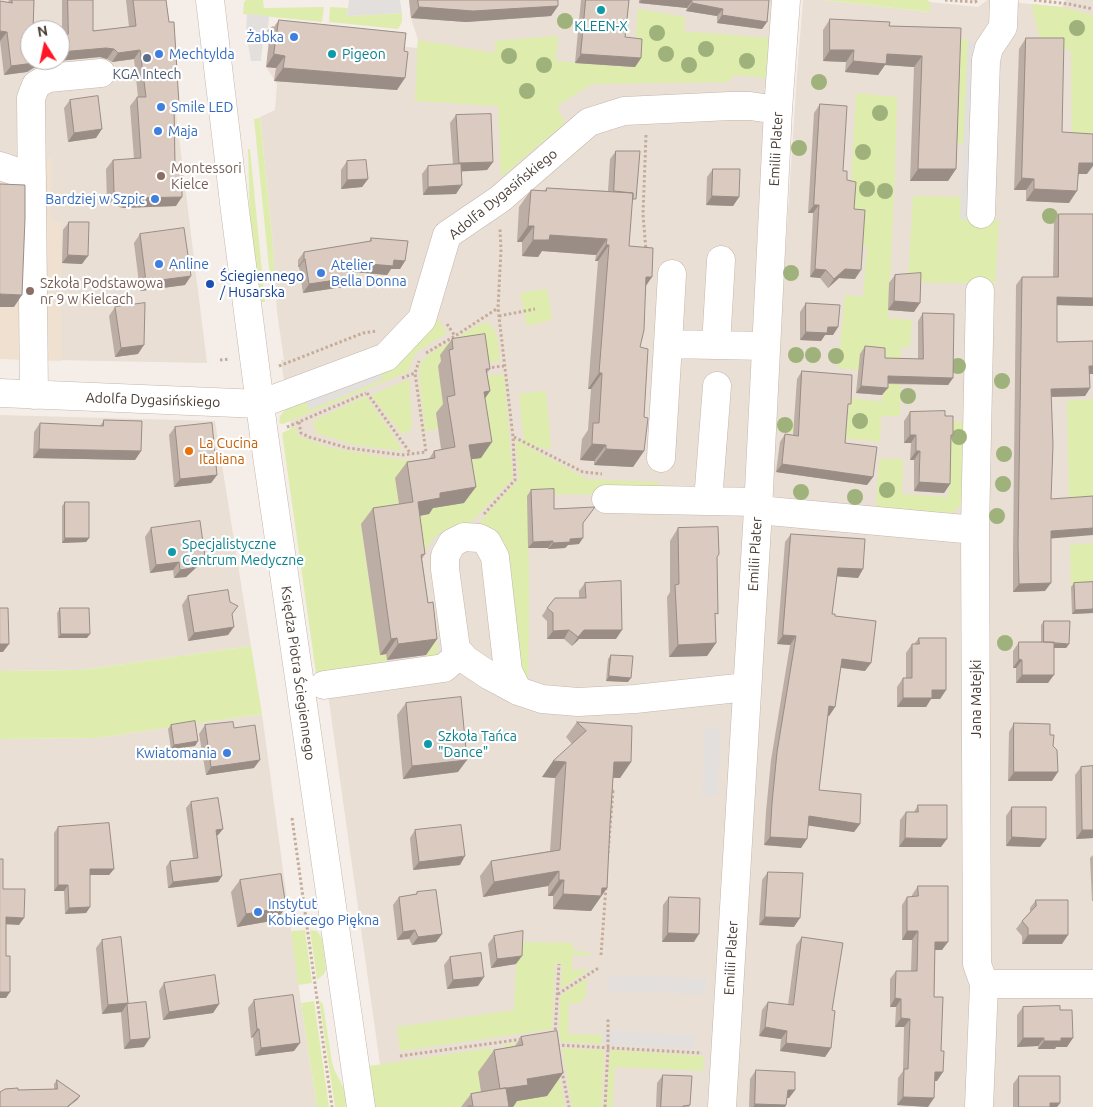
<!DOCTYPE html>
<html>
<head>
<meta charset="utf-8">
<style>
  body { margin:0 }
  #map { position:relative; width:1093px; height:1107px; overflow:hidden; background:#f5eee8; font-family:Ubuntu,sans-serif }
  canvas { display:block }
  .north { position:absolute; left:20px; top:20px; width:50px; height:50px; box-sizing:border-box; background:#fff; border:1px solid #b6b1ae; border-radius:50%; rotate:350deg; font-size:14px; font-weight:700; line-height:20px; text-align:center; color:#493d35 }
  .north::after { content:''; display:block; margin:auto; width:18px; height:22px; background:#ff1526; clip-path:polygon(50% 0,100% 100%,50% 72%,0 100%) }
</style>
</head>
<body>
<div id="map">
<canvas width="1093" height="1107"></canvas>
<div class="north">N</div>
</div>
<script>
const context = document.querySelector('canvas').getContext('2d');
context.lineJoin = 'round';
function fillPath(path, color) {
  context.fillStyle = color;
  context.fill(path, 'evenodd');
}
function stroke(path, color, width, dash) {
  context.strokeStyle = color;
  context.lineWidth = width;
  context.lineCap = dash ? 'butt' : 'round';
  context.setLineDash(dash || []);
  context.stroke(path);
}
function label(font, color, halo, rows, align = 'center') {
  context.font = font + ' Ubuntu,sans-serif';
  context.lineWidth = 4.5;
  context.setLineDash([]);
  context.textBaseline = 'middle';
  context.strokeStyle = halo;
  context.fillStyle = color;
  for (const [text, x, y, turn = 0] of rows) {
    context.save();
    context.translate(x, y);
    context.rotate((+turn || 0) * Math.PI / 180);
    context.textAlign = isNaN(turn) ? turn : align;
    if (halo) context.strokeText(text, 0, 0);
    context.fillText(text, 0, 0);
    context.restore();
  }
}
fillPath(new Path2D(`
  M0 0H162L207 363 0 359ZM30 30H60V60H30Z
  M409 0H772L763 130 757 240 783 288 797 74 803 0H823L929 12 930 2 978 7 987 0H990L1062 7 1065 0H1093V1107H386L281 360H284L277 312 272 235 260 117 275 110 277 84 266 67 270 32 417 48 418 40 411 18Z
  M0 415 215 421 251 646 82 670 0 671Z
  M262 714 301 1003 317 1107H0V739L97 738Z`), '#eadfd5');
fillPath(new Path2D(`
  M0 157 52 158 51 221 61 223V361L0 359Z`), '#f0e0d0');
fillPath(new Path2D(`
  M246 0H263L264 8 324 7 322 22 243 14 244 2Z
  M823 0H927L930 2V12Z
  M1031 4 1062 7 1093 15V142H1072L1071 50 1040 49V39Z
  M330 7 348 8 347 16 402 13V22L398 29 329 22Z
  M638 9 685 17 684 31 770 38 767 78 735 75 728 82 592 84 557 106 565 123 501 177 498 106 415 101 418 40 495 53V41L558 36 556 61 634 67Z
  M953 39H968L964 144 950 143Z
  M856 93 897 97 894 196 888 318 912 320 910 347H901L900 416H881L880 442 778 431V420L847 426 850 398 882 402 884 373 838 368 845 295 863 297 867 246 848 243Z
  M260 118 272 235 276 297 272 298 254 119Z
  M248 149H250L265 302H262L258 297 250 225Z
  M913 196 962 197 961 219 999 220 995 284 908 282Z
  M547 289 552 320 527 326 520 293Z
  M433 319 439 321 447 333 416 352 412 360 408 372 283 424 279 423 280 416 290 403 306 400 309 410 382 379 379 369Z
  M486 322C500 329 498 346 500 361L476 364 438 366 444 411 436 413 438 429 425 431 419 373 420 364 429 354 478 325Z
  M504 374 513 478 467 527C462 527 455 526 450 528 438 532 427 545 422 556L407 518 458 461 481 457 478 376Z
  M409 379 412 427 407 433H401L371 395Z
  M546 391 551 448 544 449 524 442 519 394Z
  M366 396 397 441 402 451 354 445 316 433 313 421Z
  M1093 399V497H1069L1067 401Z
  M950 422H966L964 502 950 515 876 509 879 459H903L902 494 948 497Z
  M296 426 298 436 331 448 402 460 409 459 412 476 395 478 402 518 361 525 369 584 375 583 373 607 380 654H386L388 666 426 660 423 632 435 631 438 655 436 659 317 680 282 433Z
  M516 440 587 479 658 482 661 495 528 494 529 608 528 683 520 687 474 528 519 479Z
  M1093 543V586L1071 587 1070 545Z
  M251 646 262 714 97 738 0 739V671L82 670Z
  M305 930 312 983 298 985 291 931Z
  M310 930 317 931 322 938 326 969 324 974 317 980Z
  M517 942 573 943V951L590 952 589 955H572V970L588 969 587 971 561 989 562 964 555 963 552 1029 400 1051 397 1027 514 1010Z
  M587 978C586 985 588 998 581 1002 578 1004 573 1003 569 1003L568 1034 603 1035 602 1044 561 1042 559 1034 560 996Z
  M319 1000 323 1004 332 1062 334 1069 344 1089 348 1107H335Z
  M314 1001 329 1107H317L301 1003Z
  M548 1039 554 1044 565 1107H512L511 1101 547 1096 505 1060 504 1045Z
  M492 1048 494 1070 484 1107H374L369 1066Z
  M562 1048 604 1050 602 1107H572Z
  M610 1050 704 1056 703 1071 615 1067 612 1107H606Z`), '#deedad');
fillPath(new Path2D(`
  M349 0H400L402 13 347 16Z
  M247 14 269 16 268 28H264L261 61H251L246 34Z
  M968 42 984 45 1002 56 995 220 960 219Z
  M379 369 383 379 309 410 306 400Z
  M705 727 721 728 717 796H702Z
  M609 975 706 978 705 994 608 991Z
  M603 1030 695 1035 694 1049 602 1044Z`), '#e3dfdd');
const minor = new Path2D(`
  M210 0 235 211 264 435 361 1107
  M0 166 32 177
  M981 214 986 60 989 48 1003 27 1004 0
  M672 274 668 344 766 346
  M716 345 721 260
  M0 393 260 404 386 357 422 319 447 235 500 199 589 122 624 111 730 106H750L778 110
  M34 395 31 98 36 85 48 78 101 73
  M661 458 668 344
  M606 499 758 502
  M708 501 717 386
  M758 510 975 530
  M324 685 444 668 460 654
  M518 691 490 676 466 660 456 649 445 569V556L452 543 464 537 479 538 487 542 495 557 508 671 518 691 542 699 578 702 635 699 747 687
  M984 984H1093
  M722 1107 758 510 778 110 786 0
  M979 1107 984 984 977 964 975 530 980 291`);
stroke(minor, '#c5b6ac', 29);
stroke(new Path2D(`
  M945 0 975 2 978 0
  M1034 0 1069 4 1093 9
  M264 35 275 26H277
  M646 135 643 214 646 251
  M499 316 535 309
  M447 324 455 336
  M426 353 455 336 498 308
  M220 360 229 359
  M279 366 363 333 377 331
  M487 368 504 366
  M402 378 415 373
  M367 393 411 454
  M299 422 301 433 309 437 348 448 402 455 426 452 415 373 419 361
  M287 427 366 393
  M514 437 583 472 602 474
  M484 514 515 480 513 437 498 308 501 250 500 229
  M292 818 332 1107
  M608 853 613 791 609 789
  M601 955 606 886
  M558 994 600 967
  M555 1035 559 964
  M557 1045 702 1053
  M400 1056 523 1039
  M562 1071 569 1107
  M605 1107 608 1048V1019`), '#c5ac99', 3, [2.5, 2.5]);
stroke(minor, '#fff', 28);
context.fillStyle = '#a0b27b';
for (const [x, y] of [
  [565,21],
  [1077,28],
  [657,33],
  [706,49],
  [666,54],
  [509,56],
  [747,61],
  [544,65],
  [689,65],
  [819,82],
  [527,91],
  [880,113],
  [799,148],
  [863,152],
  [867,189],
  [885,191],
  [1050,216],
  [791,273],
  [796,355],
  [813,355],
  [836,356],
  [958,366],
  [1002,381],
  [908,396],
  [860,421],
  [785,425],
  [959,437],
  [1004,454],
  [1003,484],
  [887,490],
  [801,492],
  [855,497],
  [997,516],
  [1005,643]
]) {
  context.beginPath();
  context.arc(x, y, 8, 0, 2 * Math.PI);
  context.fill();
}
fillPath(new Path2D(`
  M9 0H34L30 60 62 35V0H93V31L129 27 126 0H166L179 104 174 111 176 206 122 208 107 201 106 169 113 160 134 159 130 106 137 97H138L134 59 112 62 107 59 100 57 47 62 40 64 27 72 4 75 0 41 8 2Z
  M409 0H558V6L551 16 466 22 411 18Z
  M581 0H629L625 37 641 58 635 67 575 63Z
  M639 0H769L767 22 762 29 717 23V16L686 11 687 8 639 3Z
  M830 19 889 26 961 28 956 169 948 181H910L914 67 885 65 878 75 845 72 846 62 823 61V30Z
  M279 20 404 51 397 90 274 81 276 68 266 67 270 32Z
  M1026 38 1062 132 1087 174H1079L1069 203 1026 201V190H1014L1019 49Z
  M70 100 96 138 68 142 64 108Z
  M820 104 843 171 847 180 854 209 855 279 839 278 828 288 820 278 810 277 813 213H808L814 113Z
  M456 115 493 162 487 170 462 171 456 194 423 195 422 174 428 166 453 165 450 123Z
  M616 151 632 204 629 246 646 286 640 347 644 451 633 467 594 465V461L580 460 582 439 588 430 591 389H588L598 261H595L596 255 542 251 538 257 522 256V242H517L519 207 531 190 544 191 547 188 608 191 610 159Z
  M347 161 368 179 362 187 341 189V170Z
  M713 169 739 197 733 206 706 205 707 177Z
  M1059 214H1093V306L1057 305V342L1093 374H1089L1090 388 1085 396 1051 397V538L1045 591 1013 592V553L1016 285 1022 277H1053L1054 222Z
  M69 222 82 264 62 263 63 230Z
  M140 234 185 285 140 291 134 243Z
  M371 238 405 261 400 269H391L387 275 348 271 343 287 303 293 299 267H298V260L304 252 369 242Z
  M895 275 914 312 888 310 889 283Z
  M806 303 838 327 833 335H825L821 341 800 340V312Z
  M115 307 138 354 115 357 109 316Z
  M923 313 953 378 948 385 888 384 882 395 856 393 860 354 865 346 885 358 918 359V321Z
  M452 339 490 369 487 373 490 391 485 398 481 458 472 459 464 503 433 508 429 514 420 516 425 554 422 559 428 603 437 639 426 655 387 660 386 654 380 655 361 524 373 508 399 504 395 478 407 462 429 459 434 451 441 449 436 413 443 404 438 366 441 361 440 355Z
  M802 371 847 409 845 443 873 477 867 485 776 472 780 442 785 434 793 435 797 379Z
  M910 412 945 416 953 435 951 437 950 484 944 493 914 491V460H910L911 443H904V421Z
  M104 420 141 451 135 460 33 458 34 432 40 423 100 426Z
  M175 427 217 475 211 483 174 487 169 435Z
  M531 490 554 509 583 523 579 544 568 545 565 548 548 549V548H528L527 496Z
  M65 502 89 538 86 542 62 543V506Z
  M151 528 205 556 200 564 186 577 174 578 173 570 150 573 145 537Z
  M678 528 717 557 715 618 716 643 707 656 669 657 667 597 670 592V541Z
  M791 534 863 569 858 578 837 576 832 614 835 616 865 671 841 668 835 707 829 716 828 715 819 790 860 824 854 832 809 825 801 848 764 845 766 812 771 760 790 645 777 644 785 542Z
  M1093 582V613L1072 614 1071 587 1074 583Z
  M585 583 616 639H579L572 646 564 639H547V621L542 616 547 608 579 598V591Z
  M188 596 232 614 228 635 188 641 182 605Z
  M60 608 87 638H58L57 613Z
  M1044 621 1069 644 1066 648H1054L1048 683H1016V668H1013V651L1019 642H1041V625Z
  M919 638 946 690 940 699H931L926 707H897V687L903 678H906V653L912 644H914Z
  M611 655 628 682 606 681 608 659Z
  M406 703 458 772 403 779 397 715Z
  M577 722 631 762 620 778H613L610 824 607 888 591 911 553 909V896H548V886L483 897 480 876 491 861 550 851 555 778 542 777 572 744 566 737Z
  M1014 723 1052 781H1008L1009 732Z
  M171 725 198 741 195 746 171 749 168 729Z
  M205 725 234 728 254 768 206 775 199 734Z
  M1093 766V838L1076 839 1075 775 1081 767Z
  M191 802 223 829 218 835 217 836 222 876 218 882 168 888 166 867 170 861 193 858 186 808Z
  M918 805 941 847H899L900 820 906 812H914Z
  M1012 807 1046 839 1040 847 1006 846V816Z
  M58 827 114 869 109 875H90V907L86 913 65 914 64 891H54V833Z
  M415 830 460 865 413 870 410 838Z
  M1093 855V901H1092L1090 858Z
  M768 872 794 927 759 925 762 880Z
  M240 880 277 920 237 927 231 892Z
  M918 886 942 950H935L934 997 937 1081H935L928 1107 897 1105 898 1078 903 1071 904 1027H895L896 1007H890V979L896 971H911L912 940H902V905L907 897H912V895Z
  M417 892 442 934 436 942 412 945 409 939 397 940 393 905 399 897 416 895Z
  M669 897 694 942H662L663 905Z
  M1036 900 1062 944H1022V936L1016 929 1022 921 1030 912V908Z
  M494 936 516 964 491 968 488 944Z
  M802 937 832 1010 831 1048 825 1057 780 1051 781 1039 759 1036 762 1010 768 1002 788 1005 796 945Z
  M102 940 128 1003 122 1012 102 1014 96 948Z
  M450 957 478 986 447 989 444 965Z
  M164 983 219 1004 213 1013 163 1020 159 991Z
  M254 1000 294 1051 255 1056 253 1037 251 1038 248 1008Z
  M127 1004 144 1047 124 1049 121 1013Z
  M1023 1007 1060 1010 1067 1047H1056L1055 1049H1038V1046L1017 1047V1015Z
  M521 1037 563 1073 547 1096 517 1101 513 1107H461L471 1094 481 1092 478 1072 494 1050 515 1046Z
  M756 1070 795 1090 789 1098H787L786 1105 785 1107H749L750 1079Z
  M663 1075 690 1105 689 1107H656L657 1083Z
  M1019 1076 1060 1103 1057 1107H1013V1084Z
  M57 1080 80 1096 77 1100 18 1090 54 1089V1084Z`), '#bcaea4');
fillPath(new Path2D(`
  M641 0H686L692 1 687 8 639 3Z
  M692 3 723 9 717 16 686 11Z
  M558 6 551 16 466 22 411 18 419 7Z
  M722 15 767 22 762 29 717 23Z
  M0 31 7 32 0 41Z
  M106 48 114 49 107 59 100 57 47 62 40 64 27 72 4 75 11 66 39 60H60V52Z
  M140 50 134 59 112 62 118 53Z
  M830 50H854L846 62 823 61Z
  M274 54 285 56 276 68 266 67Z
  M581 54 641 58 635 67 575 63Z
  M887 54 922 56 914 67 885 65 878 75 845 72 853 61Z
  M283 68 405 78 397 90 274 81Z
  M174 104H179L173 113Z
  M102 129 96 138 68 142 74 133Z
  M493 162 487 170 453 172 459 163Z
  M1079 163H1093V166L1087 174H1072Z
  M918 169H956L948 181H910Z
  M1022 178 1034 179 1026 190H1014Z
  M368 179 362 187 341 189 347 180Z
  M462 185 456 194 423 195 428 187Z
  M1034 189 1077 191 1069 203 1026 201Z
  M712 196 739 197 733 206 706 205Z
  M182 197 176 206 122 208 128 198Z
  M814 205H819L813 213H808Z
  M528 226H534L522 242H517Z
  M550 235 607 239 596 255 542 251 538 257 522 256 533 240Z
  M606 245H609L598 261H595Z
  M68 255 88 256 82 264 62 263Z
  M304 259H305L299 267H298Z
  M394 260 405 261 400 269H391L387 275 341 271 346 262Z
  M815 269 826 270 820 278 810 277Z
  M845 269 861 270 855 279 839 278 828 288 834 279Z
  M191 276 185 285 140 291 146 282Z
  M646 277H652L641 293Z
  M349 278 343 287 303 293 309 284Z
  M0 294 22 295 14 307H0Z
  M1057 297 1093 298V306L1052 305Z
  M894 301 920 303 914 312 888 310Z
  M828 327H838L833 335H825L821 341 800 340 806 332Z
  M144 345 138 354 115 357 121 348Z
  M1089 366H1093V374H1083Z
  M599 373H602L591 389H588Z
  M888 376 953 378 948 385 883 383Z
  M861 386 888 388 882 395 856 393Z
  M1090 388 1085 396 1045 397 1051 389Z
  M490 391 479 407 484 392Z
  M910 435H916L911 443H904Z
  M492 442 481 458 458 461 469 445Z
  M592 444 606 445 594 461 580 460Z
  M39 449 141 451 135 460 33 458Z
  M606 449 644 451 633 467 594 465Z
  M916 451H920L914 460H910Z
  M782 464 873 477 867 485 776 472Z
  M217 475 211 483 174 487 180 479Z
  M919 482 950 484 944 493 914 491Z
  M476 487 464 503 433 508 429 514 407 518 418 502 440 493Z
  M1093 528V535L1045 539 1051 531Z
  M65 538H89L86 542 62 543Z
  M583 538 579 544 568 545 565 548 548 549 553 543 570 539Z
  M553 541 548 548H528L533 542Z
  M205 556 200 564 186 577 174 578 180 570Z
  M179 562 173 570 150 573 156 565Z
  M838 568 863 569 858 578 832 576Z
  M1051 583 1045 591 1013 592 1019 584Z
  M1093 609V613L1072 614 1075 610Z
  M234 627 228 635 188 641 194 633Z
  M569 630 564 639H547L553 631Z
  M584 630H622L616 639H579L572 646 578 637Z
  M61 634H90L87 638H58Z
  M783 635 796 636 790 645 777 644Z
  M397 638 386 654 380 655 391 639Z
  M437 639 426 655 387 660 398 644Z
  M716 643 707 656 669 657 678 645Z
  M1044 643 1069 644 1066 648H1041Z
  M0 644H9L3 652H0Z
  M842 659 871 663 865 671 836 667Z
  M1019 659 1022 660 1016 668H1013Z
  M1022 675H1054L1048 683H1016Z
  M609 676 631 678 628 682 606 681Z
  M932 690H946L940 699H931L926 707H897L903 698Z
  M829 706 835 707 829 716 823 715Z
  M198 741 195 746 171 749 174 745Z
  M260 760 254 768 206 775 211 767Z
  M467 760 458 772 403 779 412 766Z
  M553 761 566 762 555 778 542 777Z
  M614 762H631L620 778 603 777Z
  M1014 772H1058L1052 781H1008Z
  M809 816 860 824 854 832 804 825Z
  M223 829 218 835 212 836 216 830Z
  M1082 830H1093V838L1076 839Z
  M770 837 807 839 801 848 764 845Z
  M1012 837 1046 839 1040 847 1006 846Z
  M905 838 947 839 941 847H899Z
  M465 856 460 865 413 870 419 862Z
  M90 869H114L109 875H86Z
  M559 871 548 886 483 897 494 882Z
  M222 876 218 882 168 888 173 882Z
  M559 880H564L553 896H548Z
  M58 885H68L64 891H54Z
  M602 888H607L591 911 553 909 563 894Z
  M90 907 86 913 65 914 69 908Z
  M286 907 277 920 237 927 246 914Z
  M6 917 24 918 19 925 1 924Z
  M765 917 800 918 794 927 759 925Z
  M415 930 409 939 397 940 403 932Z
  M907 931H918L912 940H902Z
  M668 933 699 934 694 942H662Z
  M442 934 436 942 412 945 418 937Z
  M1028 935H1068L1062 944H1022Z
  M935 942H948L942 950H929Z
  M522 956 516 964 491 968 497 959Z
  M484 977 478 986 447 989 453 980Z
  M0 992H10L6 998H0Z
  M895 998 901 999 896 1007H890Z
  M128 1003 122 1012 102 1014 108 1005Z
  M219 1004 213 1013 163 1020 169 1012Z
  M901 1018 910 1019 904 1027H895Z
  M765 1027 787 1031 781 1039 759 1036Z
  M257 1029H259L253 1037 251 1038Z
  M150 1038 144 1047 124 1049 130 1040Z
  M1023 1038H1044L1038 1046 1017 1047Z
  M1061 1038H1073L1067 1047H1056L1055 1049H1038L1044 1041Z
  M300 1043 294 1051 255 1056 261 1048Z
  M786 1043 831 1048 825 1057 780 1051Z
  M935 1072H943L937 1081H929Z
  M563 1073 547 1096 517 1101 513 1107H488L500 1089 527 1079Z
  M788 1090H795L789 1098H782Z
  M80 1096 77 1100 68 1107H67Z
  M903 1097 934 1098 928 1107 897 1105Z
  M1050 1103H1060L1057 1107H1047Z
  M755 1104 786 1105 785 1107H753Z`), '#998d86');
const building = new Path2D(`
  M12 0H34L33 30H30V60H39L34 63 11 66 7 32 0 31V1L12 3Z
  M68 0H93V31L136 26 133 0H166L169 22H174L179 104H174L175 166H182V197L128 198 114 192 113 160 141 158 137 97H146L140 50 118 53 114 49 106 48 60 52V35L68 34Z
  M418 0H558V6L473 11 419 7Z
  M586 0H629L625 37 642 39 641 58 581 54Z
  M686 0H769L767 22 722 15 723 9 692 3V1Z
  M830 19 890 22 889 26 961 28 956 169H918L922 56 887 54 886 64 853 61 854 50H830Z
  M279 20 406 33 404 51 408 52 405 78 283 68 285 56 274 54Z
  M1026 38H1064L1062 132 1093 134V163H1079L1077 191 1034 189V179L1022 178Z
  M98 96 102 129 74 133 70 100Z
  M820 104 847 106 843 171H847V180L856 182 854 209 865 210 861 270 845 269 834 279 826 270 815 269 819 205H814Z
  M491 114 493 162 459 163 456 115Z
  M616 151H640L636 199H633V193L614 191Z
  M366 160 368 179 347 180V161Z
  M461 164 462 185 428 187V166Z
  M713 169H740L739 197 712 196Z
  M0 184 25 185V218L22 295 0 294Z
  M547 188 633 193 629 246 653 248 652 277H646L644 330 640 347 648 349 644 417 648 418 644 451 606 449V445L592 444 593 423H599L602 373H599L609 245H606L607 239 550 235 549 240H533L534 226H528L531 190 546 191Z
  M1059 214H1093V298L1057 297V342L1093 341V366H1089L1090 388 1051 389 1053 445 1051 499 1093 496V528L1051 531V583L1019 584 1018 545 1022 277H1058Z
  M69 222H89L88 256 68 255Z
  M184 228 191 276 146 282 140 234Z
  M371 238 408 241 405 261 394 260 393 266 346 262 349 278 309 284 305 259H304V252L371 241Z
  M921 273 920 303 894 301 895 275Z
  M145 303 144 345 121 348 115 307Z
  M806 303 840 305 838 327H828L827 333 806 332Z
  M923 313 954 314 953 378 888 376V388L861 386 865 346 885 348V358L923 359Z
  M485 334 490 369H486L490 391 484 392 492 442 469 445 476 487 440 493V498L418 502 425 554 421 555 428 603 433 602 437 639 398 644 397 638 391 639 373 508 413 502 407 462 435 458 434 451 455 447 447 397 455 395 449 350 453 349 452 339Z
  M802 371 852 375 851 404H848L845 443 877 447 873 477 782 464 785 434 798 436Z
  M945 411V416H953V435H951L950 484 919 482 920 451H916V435H910V412Z
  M104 420 142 421 141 451 39 449 40 423 103 426Z
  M212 423 217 475 180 479 175 427Z
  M554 489V509L595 507 583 523V538L570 539V542L553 543V541L533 542 531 490Z
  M65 502H89V538H65Z
  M200 521 205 556 192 568 180 570 179 562 156 565 151 528Z
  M718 527 719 554 717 557 718 614 715 613 716 643 678 645 675 585 679 584 678 528Z
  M791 534 865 539 863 569 838 568 832 614H835V616L876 621 871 663 842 659 835 707 829 706 819 790 861 794 860 824 809 816 807 839 770 837 772 803 777 752 796 636 783 635Z
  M621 581 622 630H584L578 637 569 630 553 631V613L547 608 555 598H586L585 583Z
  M1093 582V609L1075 610 1074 583Z
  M228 590 230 602 238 606 232 614 234 627 194 633 188 596Z
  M0 608H8L9 644H0Z
  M60 608H89L90 634H61Z
  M1044 621H1070L1069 644 1044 642Z
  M919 638H946V690H932V698H903V678H912V644H919Z
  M1019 642H1054V675H1022V660L1019 659Z
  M611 655 633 656 631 678 609 676Z
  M461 697 467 760 412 766 406 703Z
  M195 721 198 741 174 745 171 725Z
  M233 722 234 728 255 725 260 760 211 767 205 725Z
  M577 722 632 726 631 762H614L610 824 607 888H602L601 896 563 894 564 880H559V871L494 882 491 861 560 850 566 762 553 761 586 731Z
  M1014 723 1050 724V735H1054L1053 746 1057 750 1058 772H1014Z
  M1093 766V830H1082L1081 767Z
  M218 798 223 829 216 830 222 876 173 882 170 861 198 858 191 802Z
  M918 805H947V839L905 838 906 812H918Z
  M1012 807H1046V839L1012 837Z
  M109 823 114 869H90V907L69 908 68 885H58V827Z
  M461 825 465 856 419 862 415 830Z
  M0 859H3V889H25L24 918 6 917V956H10V992H0Z
  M768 872 803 873 800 918 765 917Z
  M281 874 286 907 246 914 240 880Z
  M918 886H948V942H935L934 997H943L941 1051H944L943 1072H935L934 1098 903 1097 904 1069H908L910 1019 901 1018V999L895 998 896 971H917L918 931H907V897L918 896Z
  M436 890 442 934 418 937 415 930 403 932 399 897 417 894V892Z
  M669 897 700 898 699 934 668 933Z
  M1036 900H1068V935H1028V928L1022 921 1036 906Z
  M523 931 522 956 497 959 494 936Z
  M121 937 128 1003 108 1005 102 940Z
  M802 937 843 943 832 1010 835 1011 831 1048 786 1043 787 1031 765 1027 768 1002 793 1005Z
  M481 953 484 977 453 980 450 957Z
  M215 975 219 1004 169 1012 164 983Z
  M293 995 300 1043 261 1048 259 1029H257L254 1000Z
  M146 1002 150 1038 130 1040 127 1004Z
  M1060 1006V1010H1072L1073 1038H1061V1041H1044V1038H1023V1007Z
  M557 1031 563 1073 527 1079 528 1085 500 1089 494 1050 523 1045 521 1037Z
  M756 1070 795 1072V1090H788L786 1105 755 1104Z
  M663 1075 692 1076 690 1105 683 1106V1107H661Z
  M1019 1076H1060V1103H1050V1107H1019Z
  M57 1080 80 1096 68 1106V1107H0V1092L5 1089 18 1088V1090L57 1089Z
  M506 1088 509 1107H468V1106H473L471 1094Z`);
fillPath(building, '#dbcabf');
stroke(building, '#998d86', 1);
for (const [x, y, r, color] of [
  [601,10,5,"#0f9aa8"],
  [294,37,5,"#3f7fe0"],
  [159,54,5,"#3f7fe0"],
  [332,54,5,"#0f9aa8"],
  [147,58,5,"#5c6f8a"],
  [161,107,5,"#3f7fe0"],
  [158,131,5,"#3f7fe0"],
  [161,176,5,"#8d6e63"],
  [155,199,5,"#3f7fe0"],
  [159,264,5,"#3f7fe0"],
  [321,273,5,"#3f7fe0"],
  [210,284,5,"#1a4fb4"],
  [30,291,5,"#8d6e63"],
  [189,451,5,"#e8710a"],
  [172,552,5,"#0f9aa8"],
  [428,744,5,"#0f9aa8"],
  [227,753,5,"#3f7fe0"],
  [258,912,5,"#3f7fe0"]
]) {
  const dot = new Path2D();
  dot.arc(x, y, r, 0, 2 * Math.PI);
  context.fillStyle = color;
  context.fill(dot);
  stroke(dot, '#fff', 2);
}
label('14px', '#0d838f', '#fff', [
  ["KLEEN-X",601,26,"center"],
  ["Pigeon",342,54],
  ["Specjalistyczne",182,544],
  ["Centrum Medyczne",182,560],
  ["Szkoła Tańca",438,736],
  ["\"Dance\"",438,752]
], 'left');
label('14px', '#366cbe', '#fff', [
  ["Żabka",284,37,"right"],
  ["Mechtylda",169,54],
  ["Smile LED",171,107],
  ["Maja",168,131],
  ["Bardziej w Szpic",145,199,"right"],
  ["Anline",169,264],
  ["Atelier",331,265],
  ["Bella Donna",331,281],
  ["Kwiatomania",217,753,"right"],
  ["Instytut",268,904],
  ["Kobiecego Piękna",268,920]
], 'left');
label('14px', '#4e5e75', '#fff', [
  ["KGA Intech",147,74]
]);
label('14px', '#493d35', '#fff', [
  ["Emilii Plater",776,149,-87],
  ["Adolfa Dygasińskiego",503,194,-39],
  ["Adolfa Dygasińskiego",153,400,2],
  ["Emilii Plater",755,554,-87],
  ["Księdza Piotra Ściegiennego",298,673,82],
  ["Jana Matejki",976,699,-90],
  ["Emilii Plater",731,958,-87]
]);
label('14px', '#785e54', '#fff', [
  ["Montessori",171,168],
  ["Kielce",171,184],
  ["Szkoła Podstawowa",40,283],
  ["nr 9 w Kielcach",40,299]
], 'left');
label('14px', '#164399', '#fff', [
  ["Ściegiennego",220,276],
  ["/ Husarska",220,292]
], 'left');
label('14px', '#c56008', '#fff', [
  ["La Cucina",199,443],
  ["Italiana",199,459]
], 'left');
</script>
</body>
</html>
